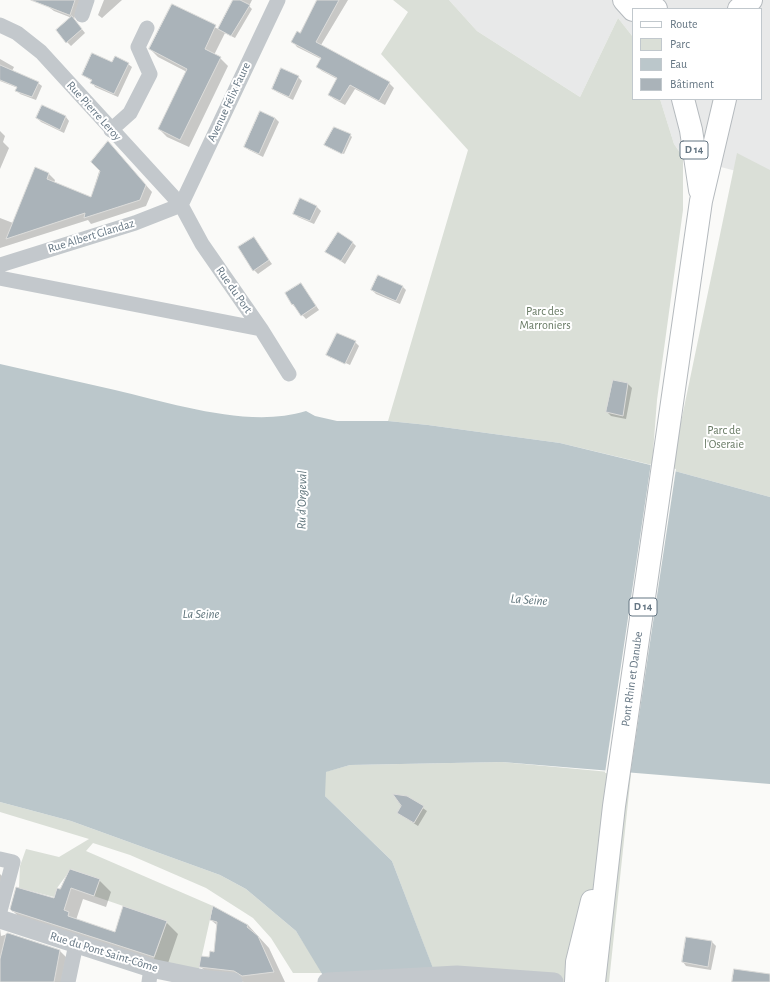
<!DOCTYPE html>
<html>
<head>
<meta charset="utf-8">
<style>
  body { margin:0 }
  #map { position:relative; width:770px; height:982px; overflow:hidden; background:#fafaf8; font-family:"Alegreya Sans",sans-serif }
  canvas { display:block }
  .legend { position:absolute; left:632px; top:8px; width:130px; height:92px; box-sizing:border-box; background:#fff; border:1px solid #c1c8cd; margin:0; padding:5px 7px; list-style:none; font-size:12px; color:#657683 }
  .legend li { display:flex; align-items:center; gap:8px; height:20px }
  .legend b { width:20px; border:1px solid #c1c8cd }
</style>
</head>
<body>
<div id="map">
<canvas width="770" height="982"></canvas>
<ul class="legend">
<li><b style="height:5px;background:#fff"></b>Route</li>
<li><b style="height:11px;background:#dadfd7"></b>Parc</li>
<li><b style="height:11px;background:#bbc7cb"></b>Eau</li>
<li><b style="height:11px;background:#aab3b9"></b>Bâtiment</li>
</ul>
</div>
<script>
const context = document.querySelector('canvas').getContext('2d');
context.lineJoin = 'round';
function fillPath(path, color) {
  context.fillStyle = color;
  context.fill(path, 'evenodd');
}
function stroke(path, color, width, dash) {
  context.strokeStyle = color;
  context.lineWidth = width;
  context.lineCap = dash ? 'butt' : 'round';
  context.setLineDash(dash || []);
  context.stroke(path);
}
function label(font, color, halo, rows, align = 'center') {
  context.font = font + ' "Alegreya Sans",sans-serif';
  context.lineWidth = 4;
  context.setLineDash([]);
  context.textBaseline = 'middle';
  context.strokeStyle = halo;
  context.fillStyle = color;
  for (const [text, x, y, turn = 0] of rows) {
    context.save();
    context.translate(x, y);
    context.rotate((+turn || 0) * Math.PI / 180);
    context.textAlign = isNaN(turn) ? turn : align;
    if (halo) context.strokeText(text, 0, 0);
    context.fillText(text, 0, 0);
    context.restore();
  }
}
fillPath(new Path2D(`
  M449 0H770V180L683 157 674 144 660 99H761V9H633V37L618 18 580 97 477 31Z`), '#e8e9e9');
fillPath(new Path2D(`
  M393 0H449L477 31 580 97 618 18 633 37V99H660L674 144 683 157V210L657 400 652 465 560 443 428 425 388 421 468 150 381 54 408 12Z
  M737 153 770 170V497L671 470Z
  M502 762 631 774 609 982H438L392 861 325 796V772L350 765Z
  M0 802 71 821 220 875 246 889 296 931 323 973H293L271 938 253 918 206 888 130 855 93 843 86 851 213 906 198 973 152 965 167 921 94 896 99 879 71 869 57 888 54 897 19 888 20 866 26 849 59 857 89 839 0 812Z`), '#dadfd7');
fillPath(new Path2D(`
  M0 364C38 373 77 381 115 390 172 403 249 429 306 411L315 416 337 421H388L428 425 560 443 671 470 770 497V784L502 762 350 765 326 772 325 796 392 861 436 976 327 982 296 931 246 889 220 875 71 821 0 802Z`), '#bbc7cb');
fillPath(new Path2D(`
  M651 463 676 469 630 776 605 773Z`), '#fafaf8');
fillPath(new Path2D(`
  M53 0H81L74 19 85 33 71 46 67 42 72 18 54 11 50 8Z
  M104 0H122L102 18 98 15Z
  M234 0H252L249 6 252 9 235 38 225 33 214 55 220 58 228 66 189 147 167 137 159 129 187 72 158 57 150 49 172 5 218 29Z
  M324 0H348L321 45 389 83 394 88 385 105 355 89 345 105 334 99 329 95 337 79 322 71 317 67 321 59 297 47 293 42 300 34Z
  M0 59 14 67 12 71 38 83 42 86 36 100 20 94 17 90 18 88 0 81Z
  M112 63 128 64 132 67 118 97 95 87 92 81 83 75Z
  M298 77 302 81 293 100 277 92 273 89Z
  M66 117 69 121 64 133 41 122 37 118Z
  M275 118 279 122 263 157 249 150 245 147Z
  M0 131 5 136 3 142 9 148 0 169Z
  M350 135 352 137 344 154 326 145Z
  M108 142 152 192 146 206 91 224 88 220 0 248V218L13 223 36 168 49 174 55 180 54 183 91 198Z
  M300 199 317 207 321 211 314 224 298 217 294 213Z
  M254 239 272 264 258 274 254 270Z
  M352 242 356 246 345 264 326 251Z
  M301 284 319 310 306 319 293 305 298 302Z
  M402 286 406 290 400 304 376 294 372 290Z
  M355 342 359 346 350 365 331 356V358L327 355Z
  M613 381 628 384 632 388 626 419 611 416 607 412Z
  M407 797 427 811 418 826 398 813Z
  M0 874 11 885 0 928 1 936 8 934 60 951 71 962 67 982H0Z
  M99 880 111 892 106 907 83 899 76 920 115 933 166 922 178 934 166 969 25 923 13 911 54 900 61 890Z
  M211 920 248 925 269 948 285 982H244L212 978 200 966 215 953 218 926Z
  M687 938 712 942 716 946 711 970 686 966 683 962Z`), '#0003');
const building = new Path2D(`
  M31 0H75L70 15Z
  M233 0H240L250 5 231 36 218 29Z
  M317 0H339L316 42 390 82 379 101 350 85 340 101 328 95 337 78 316 67 321 58 291 42 297 31 300 33Z
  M172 4 216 25 205 49 221 57 180 140 158 129 187 69 149 49Z
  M72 16 82 29 66 43 56 30Z
  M92 53 112 62 115 56 129 63 114 94 90 83 92 80 82 75Z
  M0 65 39 82 32 97 15 91 17 87 0 80Z
  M281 68 299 76 289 97 272 89Z
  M42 105 66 116 60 130 36 118Z
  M260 111 275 118 259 154 244 147Z
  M334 127 351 134 342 154 324 145Z
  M108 141 146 185 140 200 84 218 85 213 6 239 35 167 49 173 47 179 91 197 100 171 91 162Z
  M300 198 317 206 310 221 293 214Z
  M338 232 353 242 341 261 325 252Z
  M254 237 269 260 253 271 238 247Z
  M378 275 403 286 396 301 371 290Z
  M301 283 316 306 301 316 293 304 292 305 285 293Z
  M337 333 356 341 345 364 326 355Z
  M613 380 628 383 623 416 606 412Z
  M393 794 407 796 424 806 414 823 397 813 401 806Z
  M70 869 100 879 94 896 71 888 64 910 69 912 68 916 115 932 123 906 167 921 154 957 12 911 10 909 16 887 54 898 57 888 60 889Z
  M213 906 248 925 247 927 258 936 274 972 242 976 234 971 199 967 201 956 209 957 210 951 214 952 217 922 210 920Z
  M8 933 60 950 54 982H0V959L6 934Z
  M686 937 712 941 708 967 682 962Z
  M734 969 770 974V982H732Z`);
fillPath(building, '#aab3b9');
stroke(building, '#dcdcda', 1);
const primary = new Path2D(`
  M624 0 633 10
  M646 0 656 9
  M739 9 751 0
  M683 99 691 130 700 190
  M576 982 577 962 592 901
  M594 982 614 806 701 201 725 99`);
stroke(primary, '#b5babe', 24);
stroke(new Path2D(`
  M82 15 87 0
  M0 25 17 33 41 52 181 205 202 244 261 329 289 374
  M111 130 130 113 150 74 138 47 147 28
  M181 205 278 0
  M0 265 135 223 181 205
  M0 278 261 329
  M0 859 13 862 0 911
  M68 982 76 944
  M149 982 151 968`), '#c3c8cc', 15);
stroke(new Path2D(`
  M0 919 151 968 209 980 233 982
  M327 982 457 975 554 982`), '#c3c8cc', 19);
stroke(primary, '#fff', 22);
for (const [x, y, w] of [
  [694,150,28],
  [643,607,28]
]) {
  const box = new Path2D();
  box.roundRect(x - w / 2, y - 9, w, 18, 3);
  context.fillStyle = '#fff';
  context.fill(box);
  stroke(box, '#657683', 1);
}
label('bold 11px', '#657683', null, [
  ["D 14",694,150],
  ["D 14",643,607]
]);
label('12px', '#657683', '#fff', [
  ["Avenue Félix Faure",229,102,-65],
  ["Rue Pierre Leroy",94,111,48],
  ["Rue Albert Glandaz",91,236,-17],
  ["Rue du Port",234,290,55],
  ["Pont Rhin et Danube",632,679,-82],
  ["Rue du Pont Saint-Côme",104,952,17]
]);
label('12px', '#687a64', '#fff', [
  ["Parc des",545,311],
  ["Marroniers",545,325],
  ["Parc de",724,430],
  ["l'Oseraie",724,444]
]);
label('italic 13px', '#60757c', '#fff', [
  ["Ru d'Orgeval",302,500,-89],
  ["La Seine",529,600,4],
  ["La Seine",201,614]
]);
</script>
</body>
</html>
